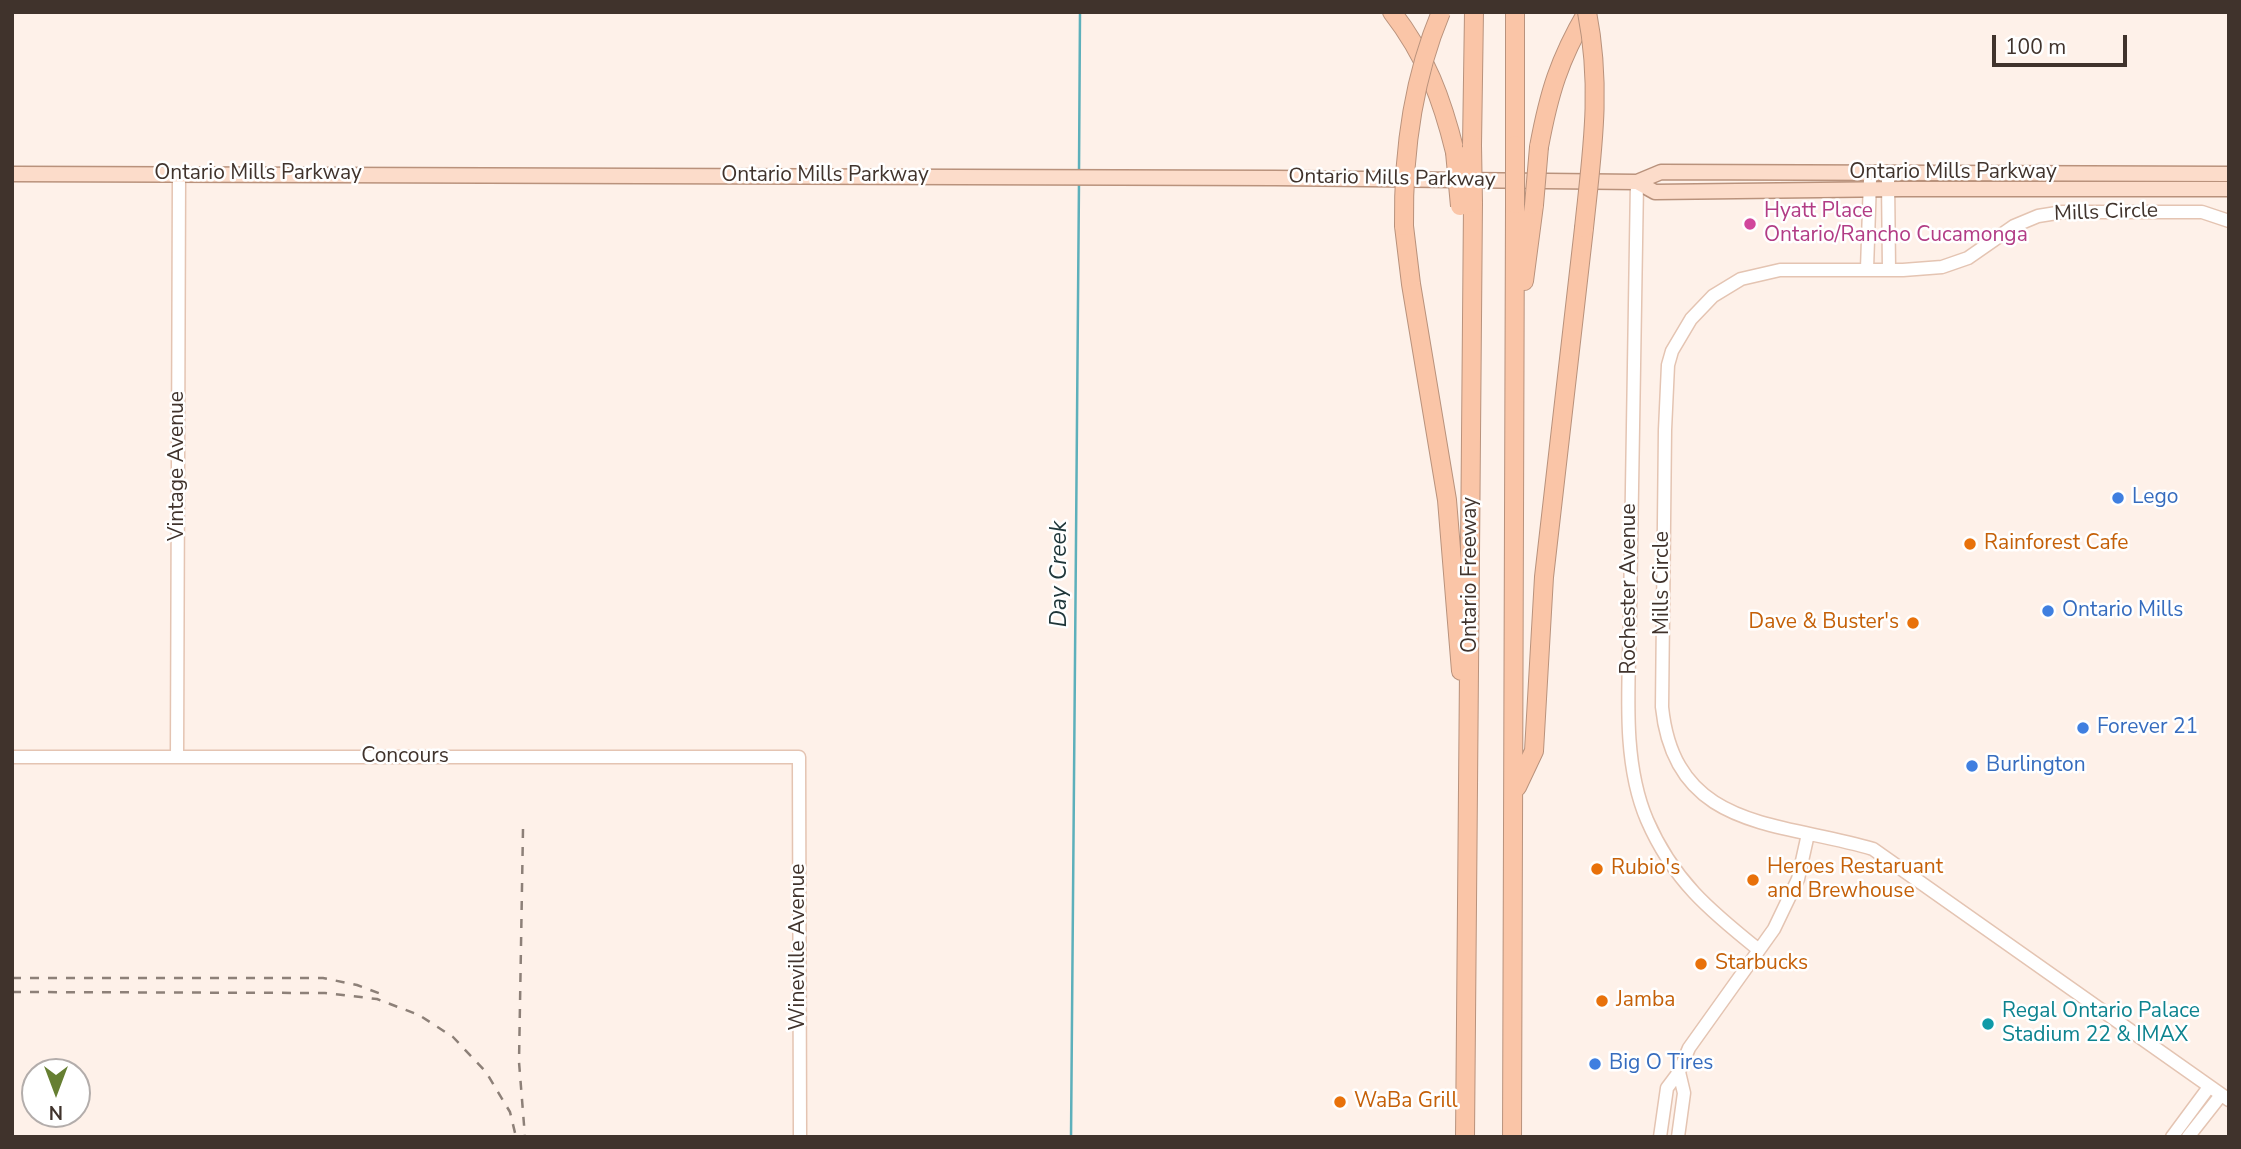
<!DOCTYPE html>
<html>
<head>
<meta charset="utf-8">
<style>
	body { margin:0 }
	#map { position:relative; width:2241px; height:1149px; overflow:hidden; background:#fef1e9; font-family:"Nunito Sans",sans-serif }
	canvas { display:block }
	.frame { position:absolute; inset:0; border:14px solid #40332c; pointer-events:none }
	.north { position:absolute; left:21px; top:1058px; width:70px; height:70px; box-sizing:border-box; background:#fff; border:2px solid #b3adab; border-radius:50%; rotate:180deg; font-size:19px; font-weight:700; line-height:28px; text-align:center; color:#40332c }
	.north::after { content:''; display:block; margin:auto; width:24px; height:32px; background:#667f32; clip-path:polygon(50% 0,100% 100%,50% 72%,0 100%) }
	.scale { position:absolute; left:1992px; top:35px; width:135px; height:32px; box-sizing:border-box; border:4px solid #40332c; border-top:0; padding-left:9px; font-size:21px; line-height:24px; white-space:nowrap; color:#40332c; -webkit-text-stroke:5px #fff; paint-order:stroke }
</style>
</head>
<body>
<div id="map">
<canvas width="2241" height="1149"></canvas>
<div class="frame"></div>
<div class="north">N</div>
<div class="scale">100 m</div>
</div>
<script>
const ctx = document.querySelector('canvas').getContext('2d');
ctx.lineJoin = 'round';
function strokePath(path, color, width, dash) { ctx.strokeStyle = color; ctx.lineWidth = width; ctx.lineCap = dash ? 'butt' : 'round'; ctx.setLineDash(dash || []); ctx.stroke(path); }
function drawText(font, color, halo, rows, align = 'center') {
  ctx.font = font + ' "Nunito Sans",sans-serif'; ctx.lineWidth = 5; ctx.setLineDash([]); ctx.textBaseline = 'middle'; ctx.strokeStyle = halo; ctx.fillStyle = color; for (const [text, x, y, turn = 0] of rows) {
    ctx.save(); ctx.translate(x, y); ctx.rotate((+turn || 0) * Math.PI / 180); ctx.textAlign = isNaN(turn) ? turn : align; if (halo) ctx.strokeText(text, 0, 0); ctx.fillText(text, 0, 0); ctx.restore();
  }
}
strokePath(new Path2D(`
	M 1079,171 L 1080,12
	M 1071,1137 L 1079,181`), '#5db0bb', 2.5);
const minor = new Path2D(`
	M 1888,180 L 1889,270
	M 1637,182 C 1636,325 1631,467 1630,610 C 1630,677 1620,757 1647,820 C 1673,880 1709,910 1759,950
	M 2229,221 L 2202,212 L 2063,212 L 2038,216 L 2014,226 L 1968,258 L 1942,267 L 1903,270 L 1780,270 L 1741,279 L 1713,296 L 1691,319 L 1672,351 L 1668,365 L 1665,430 L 1662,707 C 1675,832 1781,821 1873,849 L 2229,1100
	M 1867,269 L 1870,180
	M 12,757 L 799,757 L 800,1137
	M 177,757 L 179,174
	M 1660,1137 L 1667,1088 L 1679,1072 L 1689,1048 L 1774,929 L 1798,879 L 1808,834
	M 1678,1137 L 1684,1093 L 1679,1072
	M 2172,1137 L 2209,1087
	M 2188,1137 L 2221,1095`);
const major = new Path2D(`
	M 12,174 L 1276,178 L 1637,182 L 1661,172 L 2229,174
	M 1637,182 L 1655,192 L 1902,189 L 2229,189`);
const highway = new Path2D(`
	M 1392,12 C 1426,56 1442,99 1455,152
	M 1472,145 L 1474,12
	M 1515,145 L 1515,12
	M 1539,147 C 1549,93 1559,60 1587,12
	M 1404,226 L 1411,284 L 1447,500 L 1461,671
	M 1524,281 L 1534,205
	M 1517,787 L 1534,751 L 1544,577 L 1584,228
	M 1465,1137 L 1473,203
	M 1512,1137 L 1515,204`);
strokePath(minor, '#e4c4b2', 15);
strokePath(major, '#b9927c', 17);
strokePath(highway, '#b9927c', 20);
strokePath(minor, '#fff', 12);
strokePath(major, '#fcdcca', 14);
strokePath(highway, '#fac5a7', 18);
strokePath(new Path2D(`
	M 523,829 L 519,1062 L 525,1137
	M 12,978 L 323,978 L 357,985 L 381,994
	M 12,992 L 325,993 L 377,999 L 419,1015 L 453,1037 L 486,1072 L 510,1112 L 516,1137`), '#8d8078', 2.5, [9, 9]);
const highwayBridge = new Path2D(`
	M 1472,145 L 1473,203
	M 1515,145 L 1515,204
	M 1455,152 L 1460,206
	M 1534,205 L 1539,147
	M 1404,226 C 1403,152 1412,81 1441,12
	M 1584,228 C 1592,152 1602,89 1587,12`);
strokePath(highwayBridge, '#b9927c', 20, []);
strokePath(highwayBridge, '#fac5a7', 18);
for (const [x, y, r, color] of [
	[1750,224,7,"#d1479c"],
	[2118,498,7,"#3f7fe0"],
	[1970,544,7,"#e8710a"],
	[2048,611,7,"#3f7fe0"],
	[1913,623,7,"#e8710a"],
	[2083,728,7,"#3f7fe0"],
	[1972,766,7,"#3f7fe0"],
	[1597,869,7,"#e8710a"],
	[1753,880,7,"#e8710a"],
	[1701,964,7,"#e8710a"],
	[1602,1001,7,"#e8710a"],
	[1988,1024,7,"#0f9aa8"],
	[1595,1064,7,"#3f7fe0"],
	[1340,1102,7,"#e8710a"]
]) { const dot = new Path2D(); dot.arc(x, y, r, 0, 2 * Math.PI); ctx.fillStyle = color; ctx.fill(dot); strokePath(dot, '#fff', 2.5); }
drawText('21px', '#40332c', '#fff', [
	["Ontario Mills Parkway",1953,173],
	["Ontario Mills Parkway",258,174],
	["Ontario Mills Parkway",825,176],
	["Ontario Mills Parkway",1392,179,1],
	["Mills Circle",2106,213,-2],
	["Vintage Avenue",178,466,-90],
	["Ontario Freeway",1471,575,-90],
	["Mills Circle",1663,583,-90],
	["Rochester Avenue",1630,589,-90],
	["Concours",405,757],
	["Wineville Avenue",799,947,-90]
]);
drawText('21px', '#b23c85', '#fff', [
	["Hyatt Place",1764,212],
	["Ontario/Rancho Cucamonga",1764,236]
], 'left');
drawText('21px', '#366cbe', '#fff', [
	["Lego",2132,498],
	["Ontario Mills",2062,611],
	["Forever 21",2097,728],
	["Burlington",1986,766],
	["Big O Tires",1609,1064]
], 'left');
drawText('21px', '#c56008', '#fff', [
	["Rainforest Cafe",1984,544],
	["Dave & Buster's",1899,623,"right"],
	["Heroes Restaruant",1767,868],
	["and Brewhouse",1767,892],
	["Rubio's",1611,869],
	["Starbucks",1715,964],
	["Jamba",1616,1001],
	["WaBa Grill",1354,1102]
], 'left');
drawText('21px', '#0d838f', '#fff', [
	["Regal Ontario Palace",2002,1012],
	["Stadium 22 & IMAX",2002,1036]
], 'left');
drawText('italic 23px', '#1f3639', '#fff', [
	["Day Creek",1060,574,-90]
]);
</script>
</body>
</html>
